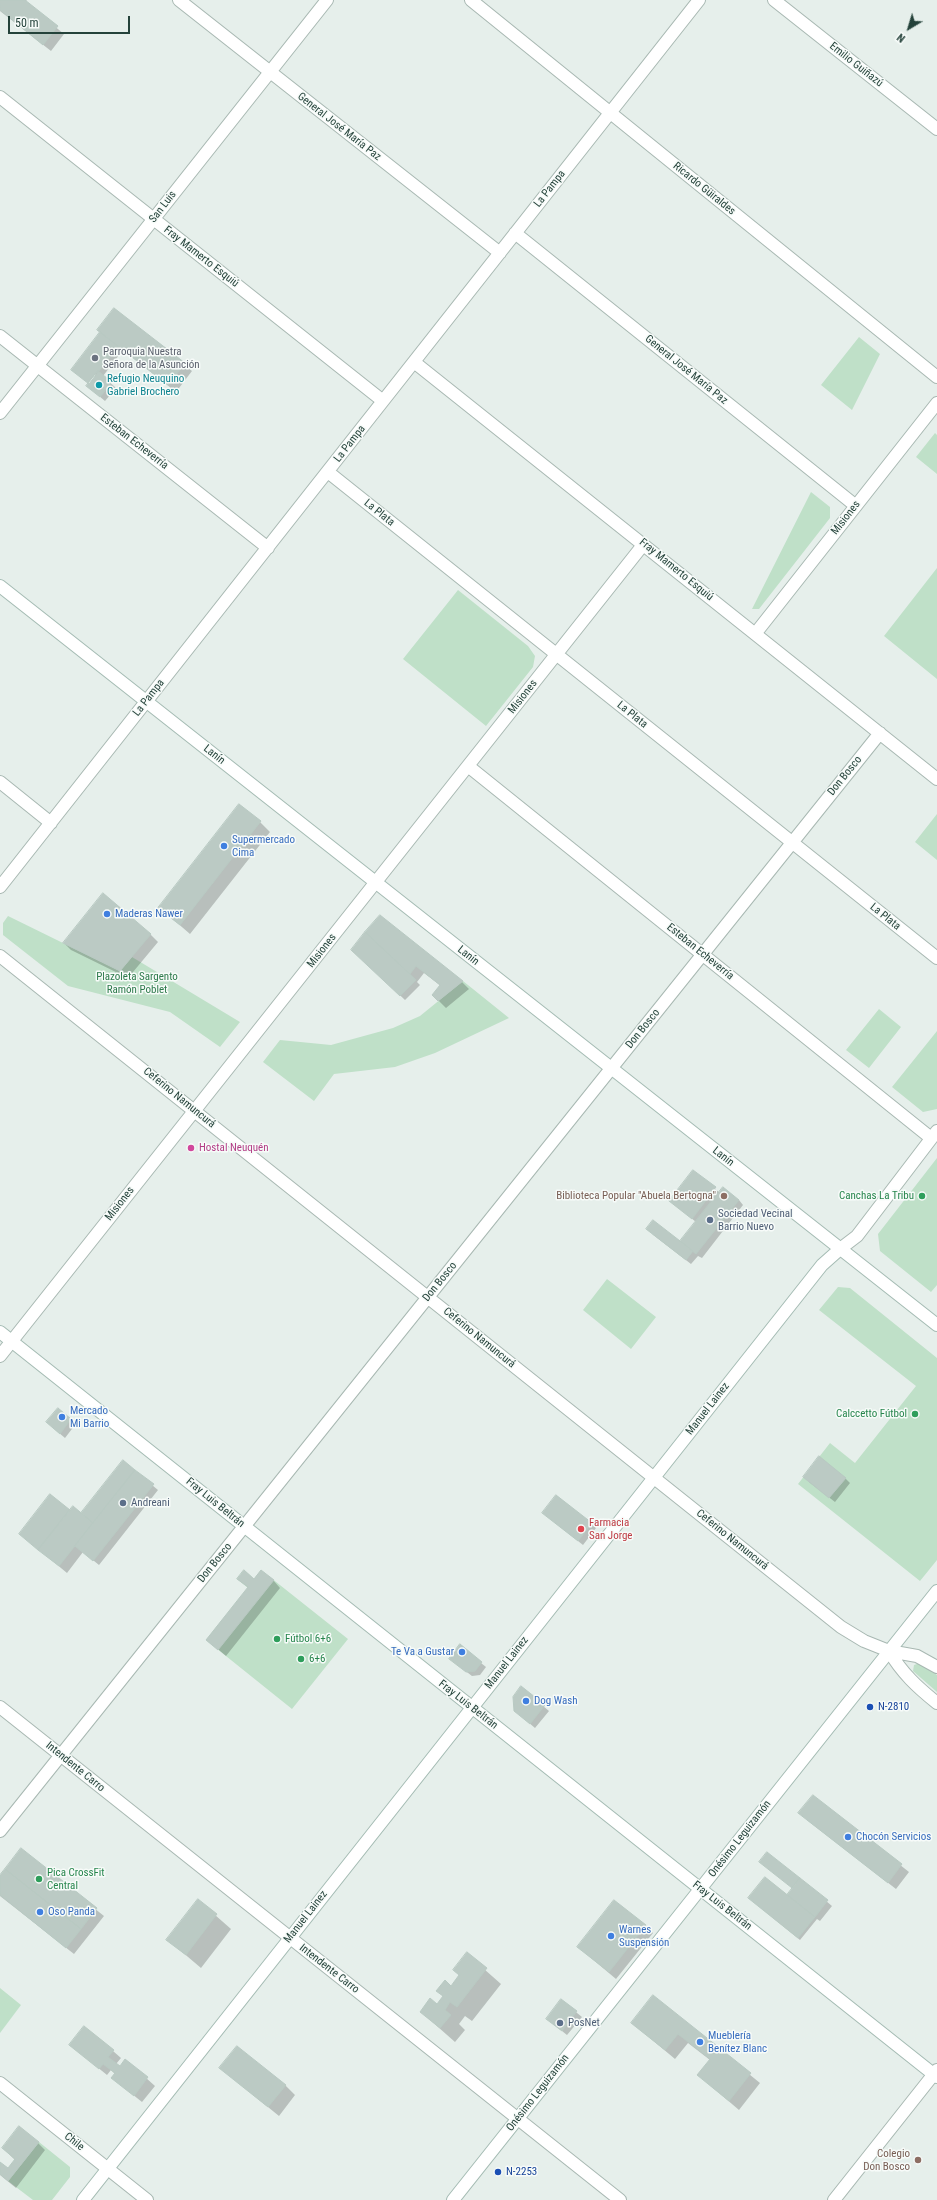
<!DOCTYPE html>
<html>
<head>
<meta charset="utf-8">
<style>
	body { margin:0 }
	#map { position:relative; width:937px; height:2200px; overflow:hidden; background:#e6efeb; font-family:"Roboto Condensed",sans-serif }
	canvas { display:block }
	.north { position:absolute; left:889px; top:8px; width:40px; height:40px; -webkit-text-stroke:3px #f7fbf9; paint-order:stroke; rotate:218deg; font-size:11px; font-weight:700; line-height:16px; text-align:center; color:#24423a }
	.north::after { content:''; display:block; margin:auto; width:14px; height:18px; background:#24423a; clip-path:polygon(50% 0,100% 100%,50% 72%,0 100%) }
	.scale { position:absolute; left:8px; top:16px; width:122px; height:18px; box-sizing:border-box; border:2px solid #24423a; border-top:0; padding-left:5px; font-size:12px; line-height:14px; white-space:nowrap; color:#24423a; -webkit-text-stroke:3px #f7fbf9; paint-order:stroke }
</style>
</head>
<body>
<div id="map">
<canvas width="937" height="2200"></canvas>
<div class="north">N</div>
<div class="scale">50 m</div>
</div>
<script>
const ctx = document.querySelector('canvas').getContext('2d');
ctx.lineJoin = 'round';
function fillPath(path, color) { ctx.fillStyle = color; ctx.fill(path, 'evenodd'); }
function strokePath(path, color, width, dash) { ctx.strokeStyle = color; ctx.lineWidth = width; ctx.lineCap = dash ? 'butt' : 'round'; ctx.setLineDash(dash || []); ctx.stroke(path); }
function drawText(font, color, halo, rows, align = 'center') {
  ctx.font = font + ' "Roboto Condensed",sans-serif'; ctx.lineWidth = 3; ctx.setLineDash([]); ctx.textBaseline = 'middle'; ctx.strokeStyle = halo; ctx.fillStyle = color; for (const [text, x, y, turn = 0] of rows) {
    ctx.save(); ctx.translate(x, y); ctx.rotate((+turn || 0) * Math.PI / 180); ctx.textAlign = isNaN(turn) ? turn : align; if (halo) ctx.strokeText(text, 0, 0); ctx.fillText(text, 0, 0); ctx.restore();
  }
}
fillPath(new Path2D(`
	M 859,337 L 880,354 L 852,410 L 821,385 Z
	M 935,433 L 937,435 L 937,474 L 916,457 Z
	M 811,492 L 830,507 L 830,518 L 759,609 L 752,609 Z
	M 937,568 L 937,679 L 884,636 Z
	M 458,590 L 528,646 L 535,656 L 533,667 L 486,726 L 403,659 Z
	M 937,814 L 937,860 L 915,842 Z
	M 8,916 L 120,971 L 132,957 L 240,1022 L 220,1047 L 170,1012 L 68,986 L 3,935 L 3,923 Z
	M 463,981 L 509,1018 L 435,1053 L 395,1067 L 334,1074 L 314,1101 L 263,1062 L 280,1040 L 331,1045 L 393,1028 L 420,1016 Z
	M 879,1009 L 901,1027 L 869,1068 L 846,1050 Z
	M 937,1031 L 937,1109 L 923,1112 L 892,1087 Z
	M 937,1158 L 937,1285 L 931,1292 L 880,1251 L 878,1234 Z
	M 607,1279 L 656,1317 L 631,1349 L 583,1310 Z
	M 838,1287 L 850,1288 L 937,1358 L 937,1560 L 920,1581 L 798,1484 L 830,1443 L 855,1463 L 916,1386 L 819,1310 Z
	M 244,1570 L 254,1579 L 261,1570 L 348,1639 L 292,1709 L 206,1640 L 248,1588 L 237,1579 Z
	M 920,1663 L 937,1675 L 937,1692 L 913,1671 L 914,1665 Z
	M 0,1988 L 21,2005 L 0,2033 Z
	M 39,2142 L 70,2167 L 70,2177 L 52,2200 L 33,2200 L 8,2181 Z`), '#bfe0c8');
fillPath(new Path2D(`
	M 0,0 L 27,0 L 25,2 L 64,34 L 51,51 L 0,11 Z
	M 114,310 L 192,371 L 176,392 L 123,350 L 103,376 L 116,388 L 105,401 L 93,391 L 101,333 Z
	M 260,822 L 270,832 L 190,934 L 160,908 Z
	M 380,917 L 462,982 L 469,989 L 446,1008 L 433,995 L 441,986 L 424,973 L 417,982 L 420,985 L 405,1000 L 352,950 Z
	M 150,934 L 158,942 L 128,978 L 71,950 L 64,943 Z
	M 693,1171 L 720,1193 L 739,1200 L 743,1205 L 702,1258 L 698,1256 L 691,1264 L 652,1234 L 680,1243 L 696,1222 L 675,1205 Z
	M 58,1410 L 75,1425 L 65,1438 L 52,1427 Z
	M 123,1461 L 158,1490 L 99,1565 L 83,1552 L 67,1573 L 20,1534 L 85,1517 Z
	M 845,1478 L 850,1483 L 835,1502 L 809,1482 Z
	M 557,1496 L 596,1528 L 583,1545 L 548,1517 Z
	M 238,1579 L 273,1580 L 280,1588 L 226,1656 L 207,1640 L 249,1588 Z
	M 455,1663 L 481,1663 L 486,1667 L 480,1675 L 472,1676 Z
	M 521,1688 L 549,1711 L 535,1728 L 515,1711 Z
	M 813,1796 L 909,1872 L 896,1889 L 807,1820 Z
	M 21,1850 L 104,1916 L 74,1954 L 0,1896 L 0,1877 Z
	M 801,1880 L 832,1906 L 820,1921 L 817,1919 L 800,1940 L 751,1900 L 787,1896 Z
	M 198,1900 L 231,1929 L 201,1968 L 168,1940 Z
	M 645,1926 L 653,1933 L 616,1979 L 578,1947 Z
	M 467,1954 L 501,1984 L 472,2021 L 465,2016 L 459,2024 L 465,2030 L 455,2042 L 421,2012 L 437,2005 L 444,1997 L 437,1991 L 451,1987 L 460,1976 Z
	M 653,1996 L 760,2083 L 739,2110 L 698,2075 L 710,2060 L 688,2043 L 675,2059 L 632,2023 Z
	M 561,2000 L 582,2017 L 567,2035 L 552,2023 Z
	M 70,2045 L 113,2051 L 121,2058 L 116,2064 L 120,2067 L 126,2060 L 155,2086 L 142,2102 L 112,2078 L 115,2074 L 111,2070 L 107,2075 Z
	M 220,2068 L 285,2085 L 295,2095 L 279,2116 Z
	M 38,2143 L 45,2150 L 16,2188 L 0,2175 L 0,2164 L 8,2170 L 15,2160 L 3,2148 Z`), '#0003');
const building = new Path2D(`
	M 0,0 L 25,0 L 58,26 L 43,45 L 0,10 Z
	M 114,308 L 185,363 L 168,385 L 97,330 Z
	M 100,332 L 118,346 L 89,384 L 71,370 Z
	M 98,371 L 112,382 L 100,397 L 86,386 Z
	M 239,804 L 261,821 L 180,925 L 158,908 Z
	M 103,893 L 151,934 L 120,971 L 63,943 Z
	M 380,915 L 463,981 L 438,1001 L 432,995 L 440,985 L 416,966 L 410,974 L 365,932 Z
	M 365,932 L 416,980 L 400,996 L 351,950 Z
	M 693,1170 L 716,1187 L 692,1219 L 669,1201 Z
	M 723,1187 L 739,1200 L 696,1254 L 680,1241 Z
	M 653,1220 L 693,1251 L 686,1260 L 646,1229 Z
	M 58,1408 L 71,1419 L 60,1434 L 46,1422 Z
	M 819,1456 L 846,1478 L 829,1498 L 803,1477 Z
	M 123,1460 L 135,1470 L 93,1523 L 81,1513 Z
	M 135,1470 L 154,1484 L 93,1561 L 75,1546 Z
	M 50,1494 L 70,1510 L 38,1550 L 19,1534 Z
	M 556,1495 L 592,1523 L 578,1541 L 542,1513 Z
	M 73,1506 L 93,1523 L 59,1566 L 38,1550 Z
	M 244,1570 L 254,1579 L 261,1570 L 274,1580 L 218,1650 L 206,1640 L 248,1587 L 237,1579 Z
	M 460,1644 L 482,1662 L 475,1671 L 466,1672 L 449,1659 Z
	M 521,1686 L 545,1705 L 530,1724 L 514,1711 L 513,1697 Z
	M 813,1795 L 902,1864 L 888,1883 L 798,1813 Z
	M 21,1848 L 97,1908 L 81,1929 L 5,1869 Z
	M 767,1852 L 800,1878 L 792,1888 L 759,1862 Z
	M 5,1869 L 81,1929 L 66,1948 L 0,1895 L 0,1875 Z
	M 765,1877 L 815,1917 L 798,1938 L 748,1898 Z
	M 800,1878 L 828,1900 L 815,1917 L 787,1895 Z
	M 198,1899 L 217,1914 L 186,1955 L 166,1940 Z
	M 614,1900 L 646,1925 L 609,1972 L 577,1947 Z
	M 467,1952 L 487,1968 L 457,2007 L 450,2002 L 445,2010 L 451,2015 L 440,2028 L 420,2012 L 430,1998 L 437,2004 L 443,1996 L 436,1991 L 445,1980 L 451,1986 L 459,1975 L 453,1970 Z
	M 653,1995 L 751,2073 L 729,2101 L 697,2075 L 710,2059 L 678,2034 L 665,2050 L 631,2023 Z
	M 561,1999 L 577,2011 L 562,2031 L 546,2019 Z
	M 84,2026 L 114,2050 L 108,2057 L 120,2066 L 125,2059 L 148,2077 L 134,2096 L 111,2078 L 115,2073 L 103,2064 L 99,2069 L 69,2045 Z
	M 237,2046 L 286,2085 L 268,2107 L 219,2068 Z
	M 19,2126 L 39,2142 L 8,2181 L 0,2174 L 0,2162 L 8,2168 L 15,2159 L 2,2148 Z`);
fillPath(building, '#bbcac4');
strokePath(building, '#b8c9c2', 1);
const street = new Path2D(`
	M 179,0 L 500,253
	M 471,0 L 937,377
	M 774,0 L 937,129
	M 0,97 L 383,401
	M 515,233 L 856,506
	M 0,336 L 268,548
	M 414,362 L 937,779
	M 0,413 L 327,0
	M 328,472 L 937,958
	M 755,634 L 937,403
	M 468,766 L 931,1138
	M 0,782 L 51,823
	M 0,887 L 699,0
	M 0,956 L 841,1627 L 864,1641 L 889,1651 L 917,1656 L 937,1667
	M 840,1249 L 857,1236 L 937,1131
	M 0,1356 L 643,545
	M 889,1651 C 902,1673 917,1687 937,1703
	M 0,1707 L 620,2200
	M 0,1831 L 880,733
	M 0,2083 L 147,2200
	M 834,2200 L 937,2070`);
const secondary = new Path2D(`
	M 0,586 L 937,1325
	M 0,1332 L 937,2077
	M 83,2200 L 822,1265 L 840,1249
	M 453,2200 L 937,1591`);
strokePath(street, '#a8b8b2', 14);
strokePath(secondary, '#a4bbb3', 14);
strokePath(street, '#fff', 12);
strokePath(secondary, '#fff', 12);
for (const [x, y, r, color] of [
	[95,358,4,"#6b7280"],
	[99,385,4,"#0f9aa8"],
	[224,846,4,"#3f7fe0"],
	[107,914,4,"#3f7fe0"],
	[191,1148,4,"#d1479c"],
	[724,1196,4,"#8d6e63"],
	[922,1196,4,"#2e9e5b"],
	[710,1220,4,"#5c6f8a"],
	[915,1414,4,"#2e9e5b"],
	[62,1417,4,"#3f7fe0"],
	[123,1503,4,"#5c6f8a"],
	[581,1529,4,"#e0444e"],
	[277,1639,4,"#2e9e5b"],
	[462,1652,4,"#3f7fe0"],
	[301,1659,4,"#2e9e5b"],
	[526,1701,4,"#3f7fe0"],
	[870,1707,4,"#1a4fb4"],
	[848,1837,4,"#3f7fe0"],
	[39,1879,4,"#2e9e5b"],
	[40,1912,4,"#3f7fe0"],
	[611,1936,4,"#3f7fe0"],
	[560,2023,4,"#5c6f8a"],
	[700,2042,4,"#3f7fe0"],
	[918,2160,4,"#8d6e63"],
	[498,2172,4,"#1a4fb4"]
]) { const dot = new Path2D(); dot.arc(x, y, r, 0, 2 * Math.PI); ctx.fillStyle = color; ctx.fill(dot); strokePath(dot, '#f7fbf9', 1.5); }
drawText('11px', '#24423a', '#f7fbf9', [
	["Emilio Guiñazú",856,65,38],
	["General José María Paz",339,127,38],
	["La Pampa",550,189,-52],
	["Ricardo Güiraldes",704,189,39],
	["San Luis",163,207,-52],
	["Fray Mamerto Esquiú",201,257,38],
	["General José María Paz",686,370,39],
	["Esteban Echeverría",134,442,38],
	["La Pampa",350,444,-52],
	["La Plata",379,513,39],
	["Misiones",846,518,-52],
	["Fray Mamerto Esquiú",676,570,39],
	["Misiones",523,697,-52],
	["La Pampa",149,698,-52],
	["La Plata",632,715,39],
	["Lanín",214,755,38],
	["Don Bosco",845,776,-51],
	["La Plata",885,917,39],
	["Misiones",322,951,-52],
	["Esteban Echeverría",700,952,39],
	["Lanín",468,956,38],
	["Don Bosco",643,1029,-51],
	["Ceferino Namuncurá",179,1098,39],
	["Lanín",723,1157,38],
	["Misiones",120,1204,-52],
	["Don Bosco",440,1282,-51],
	["Ceferino Namuncurá",479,1338,39],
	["Manuel Lainez",708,1409,-52],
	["Fray Luis Beltrán",215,1503,39],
	["Ceferino Namuncurá",732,1540,39],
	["Don Bosco",215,1563,-51],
	["Manuel Lainez",507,1663,-52],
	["Fray Luis Beltrán",468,1705,38],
	["Intendente Carro",75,1767,39],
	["Onésimo Leguizamón",740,1839,-52],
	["Fray Luis Beltrán",722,1906,38],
	["Manuel Lainez",306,1917,-52],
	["Intendente Carro",329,1969,38],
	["Onésimo Leguizamón",538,2093,-52],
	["Chile",74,2142,38]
]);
drawText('11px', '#5b616d', '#f7fbf9', [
	["Parroquia Nuestra",103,352],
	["Señora de la Asunción",103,365]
], 'left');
drawText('11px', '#0d838f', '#f7fbf9', [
	["Refugio Neuquino",107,379],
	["Gabriel Brochero",107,392]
], 'left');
drawText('11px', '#366cbe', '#f7fbf9', [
	["Supermercado",232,840],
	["Cima",232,853],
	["Maderas Nawer",115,914],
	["Mercado",70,1411],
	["Mi Barrio",70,1424],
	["Te Va a Gustar",454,1652,"right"],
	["Dog Wash",534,1701],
	["Chocón Servicios",856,1837],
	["Oso Panda",48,1912],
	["Warnes",619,1930],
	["Suspensión",619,1943],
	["Mueblería",708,2036],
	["Benítez Blanc",708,2049]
], 'left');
drawText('11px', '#2d7a4b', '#f7fbf9', [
	["Plazoleta Sargento",137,977],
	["Ramón Poblet",137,990]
]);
drawText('11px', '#b23c85', '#f7fbf9', [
	["Hostal Neuquén",199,1148]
], 'left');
drawText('11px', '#785e54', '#f7fbf9', [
	["Biblioteca Popular \"Abuela Bertogna\"",716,1196],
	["Colegio",910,2154],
	["Don Bosco",910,2167]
], 'right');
drawText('11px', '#27864d', '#f7fbf9', [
	["Canchas La Tribu",914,1196,"right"],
	["Calccetto Fútbol",907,1414,"right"],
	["Fútbol 6+6",285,1639],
	["6+6",309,1659],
	["Pica CrossFit",47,1873],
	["Central",47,1886]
], 'left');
drawText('11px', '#4e5e75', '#f7fbf9', [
	["Sociedad Vecinal",718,1214],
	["Barrio Nuevo",718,1227],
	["Andreani",131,1503],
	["PosNet",568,2023]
], 'left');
drawText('11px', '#be3a42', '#f7fbf9', [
	["Farmacia",589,1523],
	["San Jorge",589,1536]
], 'left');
drawText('11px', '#164399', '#f7fbf9', [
	["N-2810",878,1707],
	["N-2253",506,2172]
], 'left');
</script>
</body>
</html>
